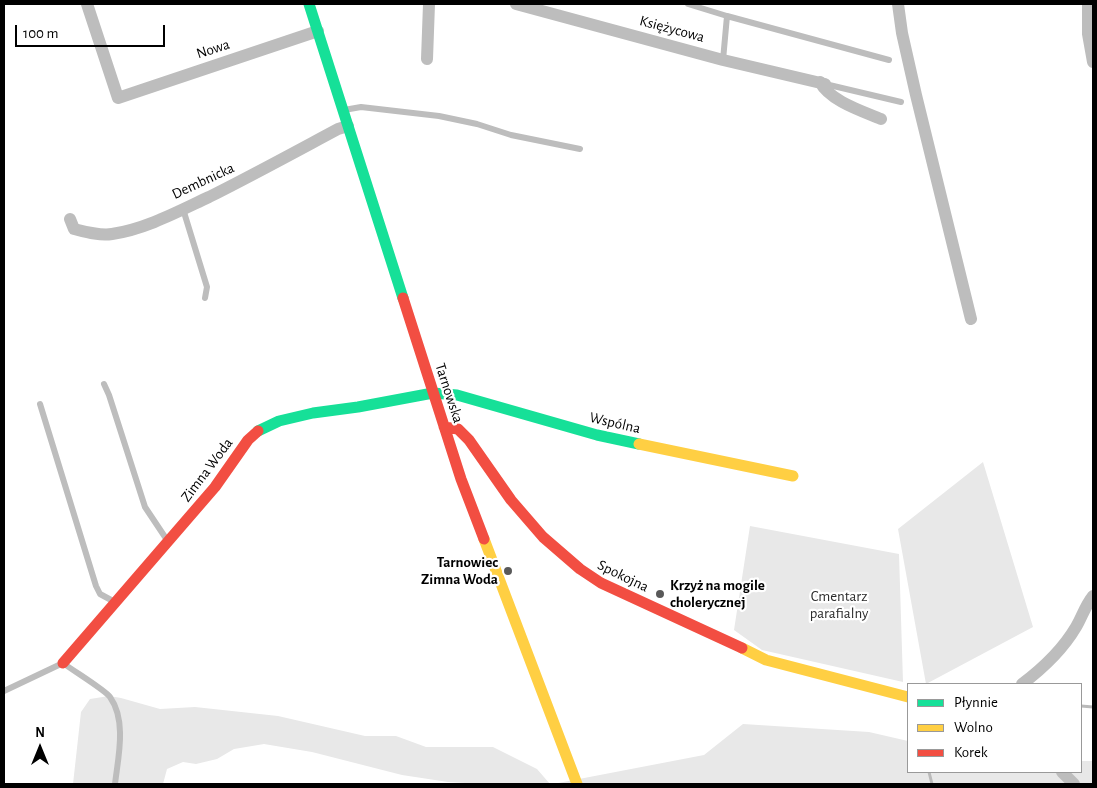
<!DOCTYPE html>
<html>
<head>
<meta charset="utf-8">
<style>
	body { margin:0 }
	#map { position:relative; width:1097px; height:788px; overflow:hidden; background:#fff; font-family:"Alegreya Sans",sans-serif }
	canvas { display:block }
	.frame { position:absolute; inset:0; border:5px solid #000; pointer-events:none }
	.legend { position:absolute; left:907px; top:683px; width:175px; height:90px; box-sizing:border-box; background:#fff; border:1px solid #999; margin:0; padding:6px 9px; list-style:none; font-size:15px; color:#000 }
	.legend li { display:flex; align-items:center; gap:10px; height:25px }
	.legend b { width:25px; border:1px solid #999 }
	.north { position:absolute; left:15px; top:723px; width:50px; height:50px; -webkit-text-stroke:4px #fff; paint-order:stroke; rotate:0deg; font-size:14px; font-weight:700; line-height:20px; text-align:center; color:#000 }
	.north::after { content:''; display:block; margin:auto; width:18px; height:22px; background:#000; clip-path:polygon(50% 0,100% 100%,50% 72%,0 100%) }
	.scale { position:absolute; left:15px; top:25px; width:150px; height:22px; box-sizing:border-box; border:2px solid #000; border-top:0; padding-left:6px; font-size:15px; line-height:18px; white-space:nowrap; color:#000; -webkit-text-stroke:4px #fff; paint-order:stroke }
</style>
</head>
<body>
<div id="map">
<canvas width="1097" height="788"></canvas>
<div class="frame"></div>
<ul class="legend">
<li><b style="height:6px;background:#16e098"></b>Płynnie</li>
<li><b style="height:6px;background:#ffcf43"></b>Wolno</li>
<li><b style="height:6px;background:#f24e42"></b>Korek</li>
</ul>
<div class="north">N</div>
<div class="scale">100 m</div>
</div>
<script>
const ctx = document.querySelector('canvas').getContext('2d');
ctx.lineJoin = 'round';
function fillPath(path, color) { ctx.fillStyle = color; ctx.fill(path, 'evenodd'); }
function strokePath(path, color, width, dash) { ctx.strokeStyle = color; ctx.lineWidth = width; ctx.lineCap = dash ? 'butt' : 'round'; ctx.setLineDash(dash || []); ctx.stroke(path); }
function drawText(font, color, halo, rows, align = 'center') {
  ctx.font = font + ' "Alegreya Sans",sans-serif'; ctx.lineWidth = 4.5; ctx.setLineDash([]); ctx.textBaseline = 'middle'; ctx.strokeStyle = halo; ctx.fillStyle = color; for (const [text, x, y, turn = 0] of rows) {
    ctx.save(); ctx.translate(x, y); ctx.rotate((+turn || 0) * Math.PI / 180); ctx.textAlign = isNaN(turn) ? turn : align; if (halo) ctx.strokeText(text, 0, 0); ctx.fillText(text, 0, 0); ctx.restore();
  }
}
fillPath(new Path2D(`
	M 983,462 L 1033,627 L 926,684 L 898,529 Z
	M 750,526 L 899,554 L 903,682 L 762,650 L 734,630 Z
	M 109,696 L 121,698 L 160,709 L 195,707 L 278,716 L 365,736 L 396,736 L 426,747 L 493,747 L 537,769 L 550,784 L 482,784 L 448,782 L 402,775 L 312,752 L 264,744 L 234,749 L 217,759 L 196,764 L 183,762 L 167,769 L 163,784 L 73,784 L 81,712 L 90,699 Z
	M 743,724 L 869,732 L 908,741 L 908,772 L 1081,772 L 1081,761 L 1093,761 L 1093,784 L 553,784 L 704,755 Z`), '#e8e8e8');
strokePath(new Path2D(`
	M 1081,706 L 1093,707
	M 929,772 L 932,784`), '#bababa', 3);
strokePath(new Path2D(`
	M 688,4 L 727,16 L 889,60
	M 723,60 L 727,16
	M 825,84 L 901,102
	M 344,110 L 361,107 L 439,116 L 477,124 L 511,135 L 580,149
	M 183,209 L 207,287 L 205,298
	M 104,384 L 109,395 L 145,507 L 167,540
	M 40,404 L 96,586 L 100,594 L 113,601
	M 4,691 L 63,663 C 72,670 105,690 110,697 C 127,721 118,758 115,784`), '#bdbdbd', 6);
strokePath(new Path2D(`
	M 87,4 L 118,98 L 318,31
	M 516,4 L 723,60 L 825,84
	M 898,4 L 902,33 L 916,95 L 971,319
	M 1088,4 L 1088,34 L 1093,62
	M 427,59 L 429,4
	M 820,82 C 830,101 862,111 881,119
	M 70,219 L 74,229 C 86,232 100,236 112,234 C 146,229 179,211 209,197 C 253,175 295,152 338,129 L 348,126
	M 1022,684 C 1042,669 1063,649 1076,627 C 1082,617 1085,606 1093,596
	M 1062,772 L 1074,784`), '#bdbdbd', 12);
strokePath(new Path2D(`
	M 309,4 L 403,298
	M 258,431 L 279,421 L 313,413 L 358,407 L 433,393 L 457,395 L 597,435 L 639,444`), '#16e098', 11);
strokePath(new Path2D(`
	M 639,444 L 793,476
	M 484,539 L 577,784
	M 742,648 L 766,660 L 908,697`), '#ffcf43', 11);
strokePath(new Path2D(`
	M 403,298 L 461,479 L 484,539
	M 444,427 L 458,429 L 469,440 L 511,500 L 543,537 L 580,569 L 601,583 L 742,648
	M 63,663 L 215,487 L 248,440 L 258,431`), '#f24e42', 11);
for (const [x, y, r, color] of [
	[508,571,5,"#595959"],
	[660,594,5,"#595959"]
]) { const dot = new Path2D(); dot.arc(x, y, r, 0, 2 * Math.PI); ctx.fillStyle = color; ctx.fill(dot); strokePath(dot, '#fff', 2); }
drawText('15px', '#000', '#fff', [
	["Księżycowa",672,29,15],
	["Nowa",213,49,-18],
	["Dembnicka",203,181,-25],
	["Tarnowska",449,393,72],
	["Wspólna",615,423,13],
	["Zimna Woda",207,470,-53],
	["Spokojna",623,576,26]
]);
drawText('bold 15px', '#000', '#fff', [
	["Tarnowiec",498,562],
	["Zimna Woda",498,579],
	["Krzyż na mogile",670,585,"left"],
	["cholerycznej",670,602,"left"]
], 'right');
drawText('15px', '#2c2c2c', '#fff', [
	["Cmentarz",839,596],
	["parafialny",839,613]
]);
</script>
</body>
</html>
